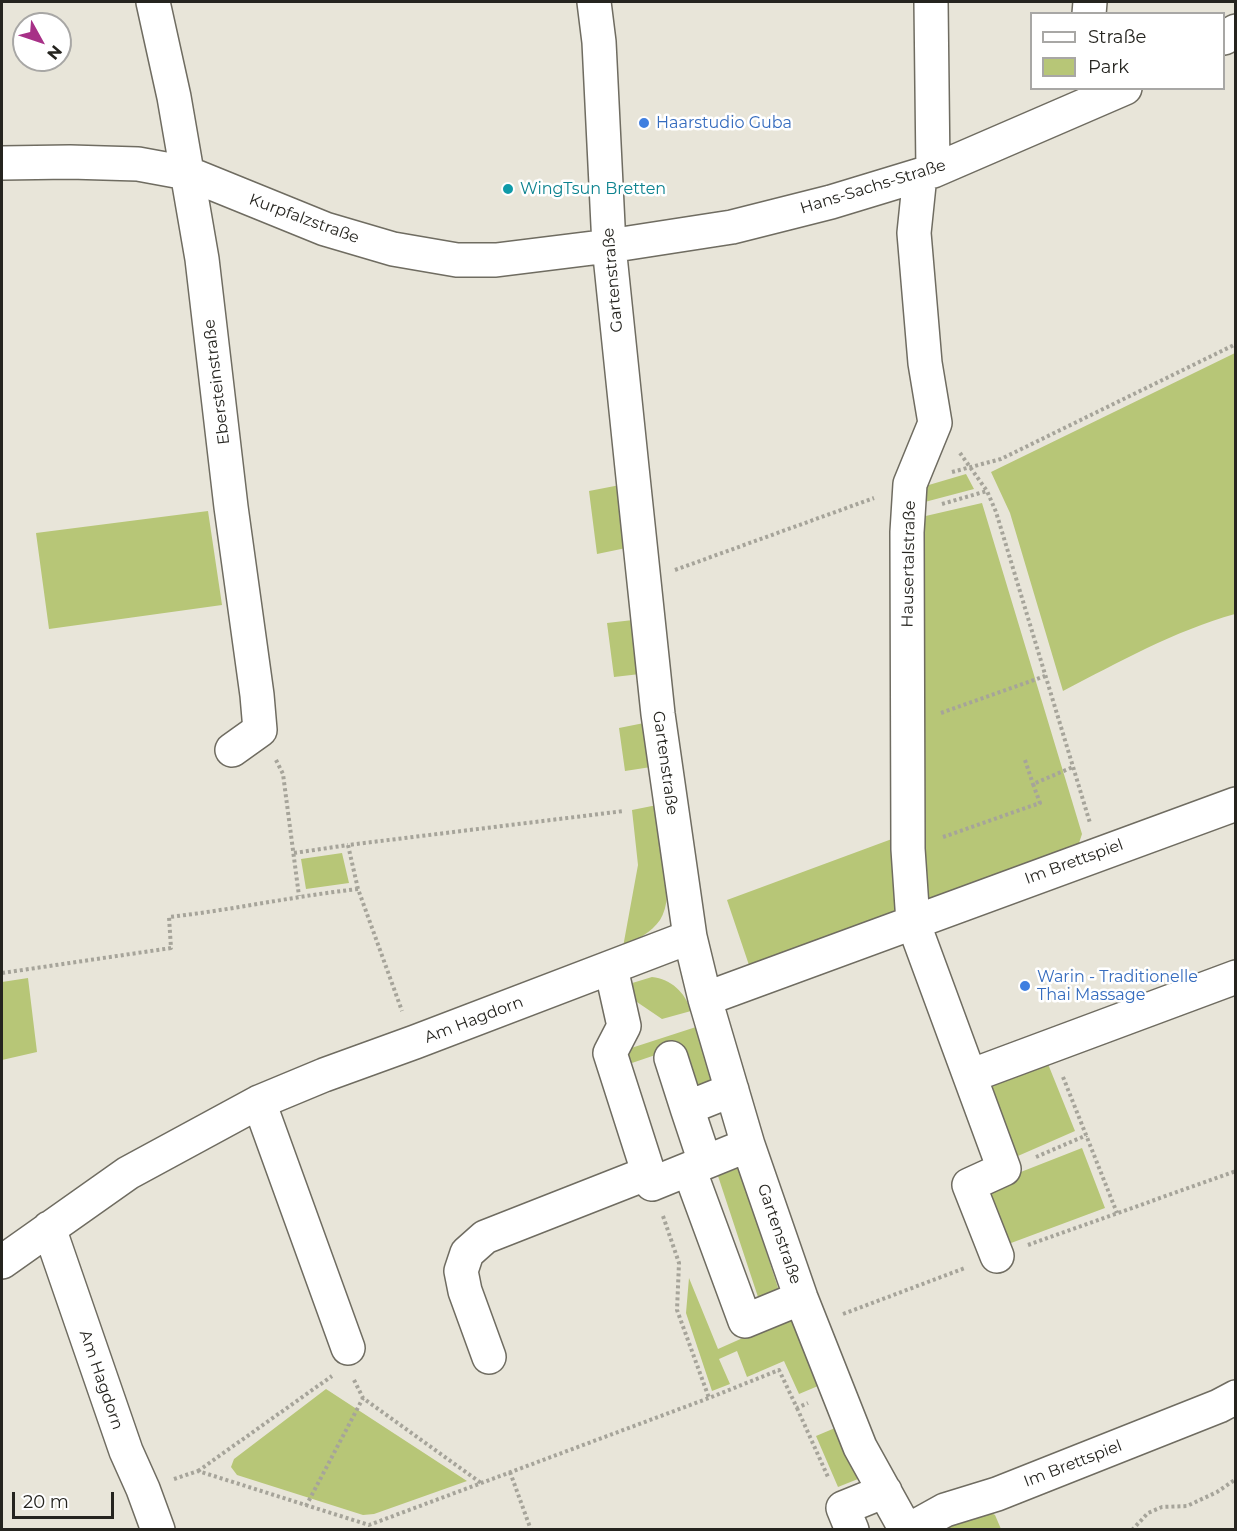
<!DOCTYPE html>
<html>
<head>
<meta charset="utf-8">
<style>
	body { margin:0 }
	#map { position:relative; width:1237px; height:1531px; overflow:hidden; background:#e8e5d9; font-family:Montserrat,sans-serif }
	canvas { display:block }
	.frame { position:absolute; inset:0; border:3px solid #25241f; pointer-events:none }
	.legend { position:absolute; left:1030px; top:12px; width:195px; height:78px; box-sizing:border-box; background:#fff; border:2px solid #a8a7a5; margin:0; padding:8px 10px; list-style:none; font-size:18px; color:#25241f }
	.legend li { display:flex; align-items:center; gap:12px; height:30px }
	.legend b { width:30px; border:2px solid #a8a7a5 }
	.north { position:absolute; left:12px; top:12px; width:60px; height:60px; box-sizing:border-box; background:#fff; border:2px solid #a8a7a5; border-radius:50%; rotate:130deg; font-size:16px; font-weight:700; line-height:24px; text-align:center; color:#25241f }
	.north::after { content:''; display:block; margin:auto; width:21px; height:27px; background:#a73087; clip-path:polygon(50% 0,100% 100%,50% 72%,0 100%) }
	.scale { position:absolute; left:12px; top:1492px; width:102px; height:27px; box-sizing:border-box; border:3px solid #25241f; border-top:0; padding-left:8px; font-size:18px; line-height:21px; white-space:nowrap; color:#25241f; -webkit-text-stroke:4px #fff; paint-order:stroke }
</style>
</head>
<body>
<div id="map">
<canvas width="1237" height="1531"></canvas>
<div class="frame"></div>
<ul class="legend">
<li><b style="height:8px;background:#fff"></b>Straße</li>
<li><b style="height:16px;background:#b7c677"></b>Park</li>
</ul>
<div class="north">N</div>
<div class="scale">20 m</div>
</div>
<script>
const ctx = document.querySelector('canvas').getContext('2d');
ctx.lineJoin = 'round';
function fillPath(path, color) { ctx.fillStyle = color; ctx.fill(path, 'evenodd'); }
function strokePath(path, color, width, dash) { ctx.strokeStyle = color; ctx.lineWidth = width; ctx.lineCap = dash ? 'butt' : 'round'; ctx.setLineDash(dash || []); ctx.stroke(path); }
function drawText(font, color, halo, rows, align = 'center') {
  ctx.font = font + ' Montserrat,sans-serif'; ctx.lineWidth = 5; ctx.setLineDash([]); ctx.textBaseline = 'middle'; ctx.strokeStyle = halo; ctx.fillStyle = color; for (const [text, x, y, turn = 0] of rows) {
    ctx.save(); ctx.translate(x, y); ctx.rotate((+turn || 0) * Math.PI / 180); ctx.textAlign = isNaN(turn) ? turn : align; if (halo) ctx.strokeText(text, 0, 0); ctx.fillText(text, 0, 0); ctx.restore();
  }
}
fillPath(new Path2D(`
	M 1235,353 L 1235,614 C 1174,631 1119,662 1063,691 L 1010,513 L 991,472 Z
	M 966,474 L 974,489 L 921,503 L 922,487 Z
	M 620,485 L 626,548 L 597,554 L 589,491 Z
	M 982,503 L 1082,834 L 1077,849 L 931,901 L 922,883 L 917,518 Z
	M 208,511 L 222,605 L 49,629 L 36,533 Z
	M 633,620 L 640,674 L 614,677 L 607,623 Z
	M 644,723 L 651,767 L 625,771 L 619,728 Z
	M 657,805 C 661,835 677,894 660,920 C 652,932 635,941 623,947 L 638,865 L 632,810 Z
	M 900,836 L 904,913 L 752,974 L 727,900 Z
	M 342,853 L 349,883 L 306,889 L 301,859 Z
	M 652,977 C 671,979 685,992 691,1011 L 662,1019 L 634,1000 L 629,984 Z
	M 28,978 L 37,1052 L 2,1060 L 2,982 Z
	M 696,1027 L 715,1091 L 696,1098 L 679,1047 L 626,1065 L 622,1051 Z
	M 1048,1064 L 1075,1131 L 1011,1159 L 986,1089 Z
	M 1082,1148 L 1105,1208 L 1003,1246 L 980,1188 Z
	M 739,1168 L 779,1291 L 759,1300 L 718,1176 Z
	M 689,1278 L 718,1349 L 790,1317 L 818,1386 L 799,1394 L 784,1361 L 747,1377 L 737,1351 L 719,1359 L 730,1384 L 712,1391 L 686,1313 Z
	M 326,1389 L 467,1481 L 374,1514 L 363,1515 L 237,1475 L 231,1467 L 234,1459 Z
	M 835,1428 L 858,1479 L 838,1487 L 816,1436 Z
	M 984,1508 L 995,1515 L 1001,1529 L 947,1530 L 950,1525 Z`), '#b7c677');
const minor = new Path2D(`
	M 153,2 L 174,97 L 202,259 L 231,507 L 257,695 L 260,730 L 232,750
	M 594,2 L 599,42 L 609,246 L 632,468 L 658,714 L 690,937 L 705,999 L 748,1145 L 801,1298 L 860,1447 L 906,1530
	M 931,2 L 933,171
	M 1089,14 L 1090,2
	M 1224,38 L 1236,31
	M 2,163 L 70,162 L 138,164 L 187,173 L 325,229 L 393,249 L 457,260 L 496,260 L 609,246 L 732,227 L 831,202 L 933,171 L 1125,88
	M 920,175 L 914,233 L 925,363 L 935,423 L 910,484 L 907,532 L 908,849 L 913,922 L 1004,1169 L 969,1185 L 997,1256
	M 611,968 L 624,1026 L 610,1053 L 652,1184 L 748,1145
	M 705,999 L 1236,804
	M 671,1058 L 687,1108
	M 970,1076 L 1236,977
	M 259,1102 L 348,1348
	M 705,1162 L 687,1108 L 732,1090
	M 689,1169 L 745,1321 L 801,1298
	M 49,1228 L 126,1451 L 143,1489 L 158,1530
	M 2,1262 L 128,1173 L 259,1102 L 324,1075 L 415,1042 L 690,937
	M 489,1357 L 465,1291 L 461,1271 L 467,1253 L 485,1237 L 648,1173
	M 852,1530 L 843,1508 L 885,1491
	M 909,1530 L 945,1510 L 997,1494 L 1219,1406 L 1236,1397`);
strokePath(minor, '#6f6c61', 36);
strokePath(new Path2D(`
	M 960,453 L 987,491 L 996,512 L 1090,823
	M 952,472 L 1001,459 L 1236,344
	M 942,504 L 987,491
	M 675,570 L 874,498
	M 941,713 L 1045,676
	M 276,760 L 283,774 L 299,896
	M 1025,760 L 1033,784
	M 943,837 L 1040,803 L 1033,784 L 1073,767
	M 294,853 L 348,845
	M 358,889 L 348,845 L 624,811
	M 2,973 L 171,948 L 169,917 C 232,910 295,896 358,889 L 402,1011
	M 1063,1077 L 1117,1213
	M 1036,1157 L 1087,1135
	M 663,1216 L 679,1263 L 677,1310 L 709,1398
	M 1028,1245 L 1236,1171
	M 843,1314 L 965,1268
	M 354,1380 L 363,1398 L 481,1483
	M 797,1408 L 828,1477
	M 198,1471 L 332,1376
	M 510,1472 L 531,1530
	M 174,1479 L 198,1471 L 369,1525 L 709,1398 L 779,1370 L 797,1408 L 808,1403
	M 306,1506 L 363,1398
	M 1132,1530 L 1148,1513 L 1162,1507 L 1187,1506 L 1217,1492 L 1236,1479`), '#a6a49a', 4, [3, 3]);
strokePath(minor, '#fff', 33);
for (const [x, y, r, color] of [
	[644,123,6,"#3f7fe0"],
	[508,189,6,"#0f9aa8"],
	[1025,986,6,"#3f7fe0"]
]) { const dot = new Path2D(); dot.arc(x, y, r, 0, 2 * Math.PI); ctx.fillStyle = color; ctx.fill(dot); strokePath(dot, '#fff', 2); }
drawText('16px', '#366cbe', '#fff', [
	["Haarstudio Guba",656,123],
	["Warin - Traditionelle",1037,977],
	["Thai Massage",1037,995]
], 'left');
drawText('16px', '#25241f', '#fff', [
	["Hans-Sachs-Straße",873,187,-17],
	["Kurpfalzstraße",304,219,20],
	["Gartenstraße",613,280,-95],
	["Ebersteinstraße",217,382,-97],
	["Hausertalstraße",909,564,-89],
	["Gartenstraße",665,763,82],
	["Im Brettspiel",1074,862,-20],
	["Am Hagdorn",474,1020,-21],
	["Gartenstraße",779,1234,71],
	["Am Hagdorn",101,1380,71],
	["Im Brettspiel",1073,1464,-21]
]);
drawText('16px', '#0d838f', '#fff', [
	["WingTsun Bretten",520,189]
], 'left');
</script>
</body>
</html>
